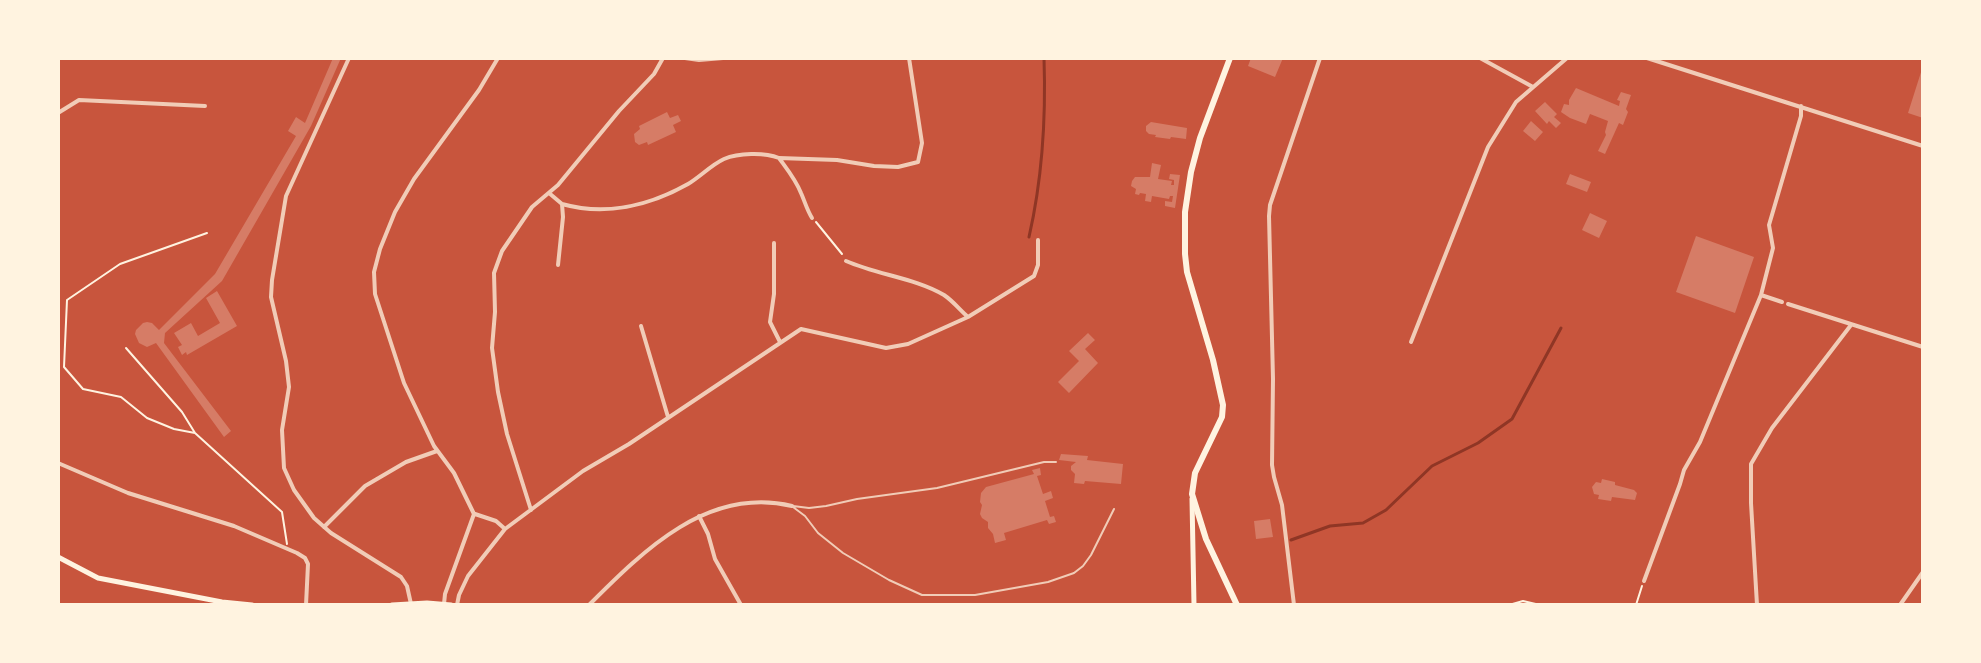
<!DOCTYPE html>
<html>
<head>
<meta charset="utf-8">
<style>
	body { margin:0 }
	#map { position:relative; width:1981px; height:663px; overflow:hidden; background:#c8553d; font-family:"DM Sans",sans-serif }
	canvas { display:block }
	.frame { position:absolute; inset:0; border:60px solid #fff3e0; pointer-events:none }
</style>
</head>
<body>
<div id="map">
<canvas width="1981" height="663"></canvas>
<div class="frame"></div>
</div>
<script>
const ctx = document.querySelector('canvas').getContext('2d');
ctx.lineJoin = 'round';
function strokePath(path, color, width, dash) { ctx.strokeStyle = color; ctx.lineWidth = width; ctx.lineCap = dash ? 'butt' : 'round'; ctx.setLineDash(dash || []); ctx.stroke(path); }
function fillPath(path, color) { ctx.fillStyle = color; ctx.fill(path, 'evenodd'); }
strokePath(new Path2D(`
	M 1029,237 C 1042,180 1046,116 1044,58
	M 1291,540 L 1330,526 L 1363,523 L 1386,510 L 1432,466 L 1478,443 L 1512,419 L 1561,328`), '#8f3625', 3);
fillPath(new Path2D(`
	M 333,58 L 341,58 L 311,126 L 222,281 L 165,333 L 164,343 L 231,431 L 224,437 L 156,343 L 147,347 L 139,343 L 135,334 L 136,330 L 143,323 L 147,322 L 152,323 L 159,330 L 215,274 L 296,136 L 288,131 L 296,117 L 305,123 Z
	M 1251,58 L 1283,58 L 1275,77 L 1248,66 Z
	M 1922,69 L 1923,69 L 1923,118 L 1908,113 Z
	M 1576,88 L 1619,106 L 1620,101 L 1617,100 L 1621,92 L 1631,95 L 1626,109 L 1628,112 L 1623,125 L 1619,123 L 1605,154 L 1598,151 L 1606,135 L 1605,132 L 1608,121 L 1590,114 L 1586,124 L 1570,118 L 1561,112 L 1564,104 L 1569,105 L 1569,100 Z
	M 1545,102 L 1557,114 L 1554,117 L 1561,123 L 1556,128 L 1549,121 L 1547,124 L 1535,111 Z
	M 667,112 L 670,118 L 678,115 L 681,121 L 673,125 L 676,132 L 648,145 L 647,142 L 639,145 L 635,142 L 634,134 L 640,129 L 639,126 Z
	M 1531,121 L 1543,132 L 1535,141 L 1523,131 Z
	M 1151,122 L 1187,128 L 1186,139 L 1171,137 L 1170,139 L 1155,137 L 1156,135 L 1149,134 L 1146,131 L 1146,126 Z
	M 1152,163 L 1161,165 L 1158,179 L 1172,181 L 1171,185 L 1174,185 L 1174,180 L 1169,179 L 1170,174 L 1180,175 L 1175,208 L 1165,206 L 1165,201 L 1172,202 L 1173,196 L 1170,196 L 1169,199 L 1152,196 L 1151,202 L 1145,201 L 1146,194 L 1140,193 L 1139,195 L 1135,194 L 1136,189 L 1131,186 L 1132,181 L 1135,177 L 1150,177 Z
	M 1570,174 L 1591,182 L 1587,192 L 1566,184 Z
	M 1590,213 L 1607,221 L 1599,238 L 1582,230 Z
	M 1696,236 L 1754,257 L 1735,313 L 1676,292 Z
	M 217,291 L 237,326 L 187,355 L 186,352 L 182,355 L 178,347 L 182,345 L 174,333 L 191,323 L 198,336 L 220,323 L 206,298 Z
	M 1088,333 L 1095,340 L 1085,349 L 1098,363 L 1069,393 L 1058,382 L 1079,361 L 1069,351 Z
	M 1061,454 L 1088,456 L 1087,460 L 1123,464 L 1121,484 L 1085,481 L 1084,484 L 1074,483 L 1075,474 L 1071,470 L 1071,466 L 1076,462 L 1059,460 Z
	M 1040,468 L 1041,475 L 1037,476 L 1043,494 L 1051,491 L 1053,498 L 1045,501 L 1050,517 L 1054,516 L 1056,522 L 1049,524 L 1047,520 L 1004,533 L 1006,540 L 995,543 L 993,534 L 988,528 L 988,522 L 982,518 L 980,514 L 982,505 L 980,502 L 981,493 L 986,487 L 1034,474 L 1032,470 Z
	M 1602,479 L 1615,482 L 1615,485 L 1634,490 L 1637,493 L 1635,500 L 1612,497 L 1611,501 L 1598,499 L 1599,495 L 1594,494 L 1592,487 L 1596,482 L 1601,483 Z
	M 1270,519 L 1273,537 L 1256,539 L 1254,521 Z`), '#d67c66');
strokePath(new Path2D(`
	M 816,222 L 842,254
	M 126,348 L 182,412 L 195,433 L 282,512 L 287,544
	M 195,433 L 174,429 L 147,418 L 121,397 L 83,389 L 64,367 L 67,300 L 120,264 L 207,233
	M 1509,605 L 1523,601 L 1540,605
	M 1636,605 L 1642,586`), '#fff3e0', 2);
strokePath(new Path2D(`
	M 793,506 L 809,508 L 826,506 L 857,499 L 937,488 L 1044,462 L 1056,462
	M 793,507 L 805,516 L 818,533 L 843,553 L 889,580 L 922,595 L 975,595 L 1048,582 L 1074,573 L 1083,566 L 1091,555 L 1114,509`), '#f1ccb7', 2);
strokePath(new Path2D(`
	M 349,58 L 286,196 L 272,280 L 271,297 L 286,361 L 289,387 L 282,430 L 284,468 L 294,490 L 314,518 L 331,533 L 401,577 L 407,586 L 411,604
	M 685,58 L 699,60 L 723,58
	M 1480,58 L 1533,87
	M 1647,58 L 1923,146
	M 58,113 L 79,100 L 205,106
	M 779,158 C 787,169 796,180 801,193 C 805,202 807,210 812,218
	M 549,193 L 562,204
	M 774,243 L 774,294 L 770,322 L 780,342
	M 846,261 C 878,275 915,278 944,295 C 953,301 960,310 968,317
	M 558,265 L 563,217 L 562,204 C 605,216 649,206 688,184 C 700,177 711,165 724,159 C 738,153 764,152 779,158 L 837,160 L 874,166 L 898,167 L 918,162 L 922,143 L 909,58
	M 1761,295 L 1782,302
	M 1788,304 L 1923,347
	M 641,326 L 668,417
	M 1411,342 L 1488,147 L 1516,102 L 1567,58
	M 58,463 L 128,493 L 234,526 L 297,553 L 305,558 L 308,564 L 306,605
	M 531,510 L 507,434 L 498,392 L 492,348 L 495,312 L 494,273 L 502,251 L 532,207 L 558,185 L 619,111 L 654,74 L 663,58
	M 475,514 L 496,521 L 505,529
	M 699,516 L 708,534 L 715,559 L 741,605
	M 324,527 L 365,486 L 406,462 L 437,451
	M 1644,581 L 1680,484 L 1684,470 L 1700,442 L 1761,295 L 1773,248 L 1769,225 L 1801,116 L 1801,106
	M 444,604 L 445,594 L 474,514 L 454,473 L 434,446 L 404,383 L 375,294 L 374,272 L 380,249 L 395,212 L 414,179 L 479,90 L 498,58
	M 457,605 L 459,595 L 468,576 L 505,529 L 583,471 L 629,444 L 801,329 L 886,348 L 908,344 L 968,317 L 1034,276 L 1038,265 L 1038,240
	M 589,605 C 644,550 708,486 792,506
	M 1294,605 L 1282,505 L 1274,477 L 1272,465 L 1273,379 L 1269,216 L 1270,205 L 1320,58
	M 1757,605 L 1751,503 L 1751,464 L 1772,428 L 1851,325
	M 1900,605 L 1923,572`), '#f1ccb7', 4);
strokePath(new Path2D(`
	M 1192,499 L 1194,605
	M 58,557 L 98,578 L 222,602 L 252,605
	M 392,605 L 427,603 L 451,605`), '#fff3e0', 5);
strokePath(new Path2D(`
	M 1230,58 L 1200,138 L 1191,172 L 1185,212 L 1185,254 L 1187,272 L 1213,360 L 1223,405 L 1222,417 L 1195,473 L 1192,494 L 1206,539 L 1237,605`), '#fff3e0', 6);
</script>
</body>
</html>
